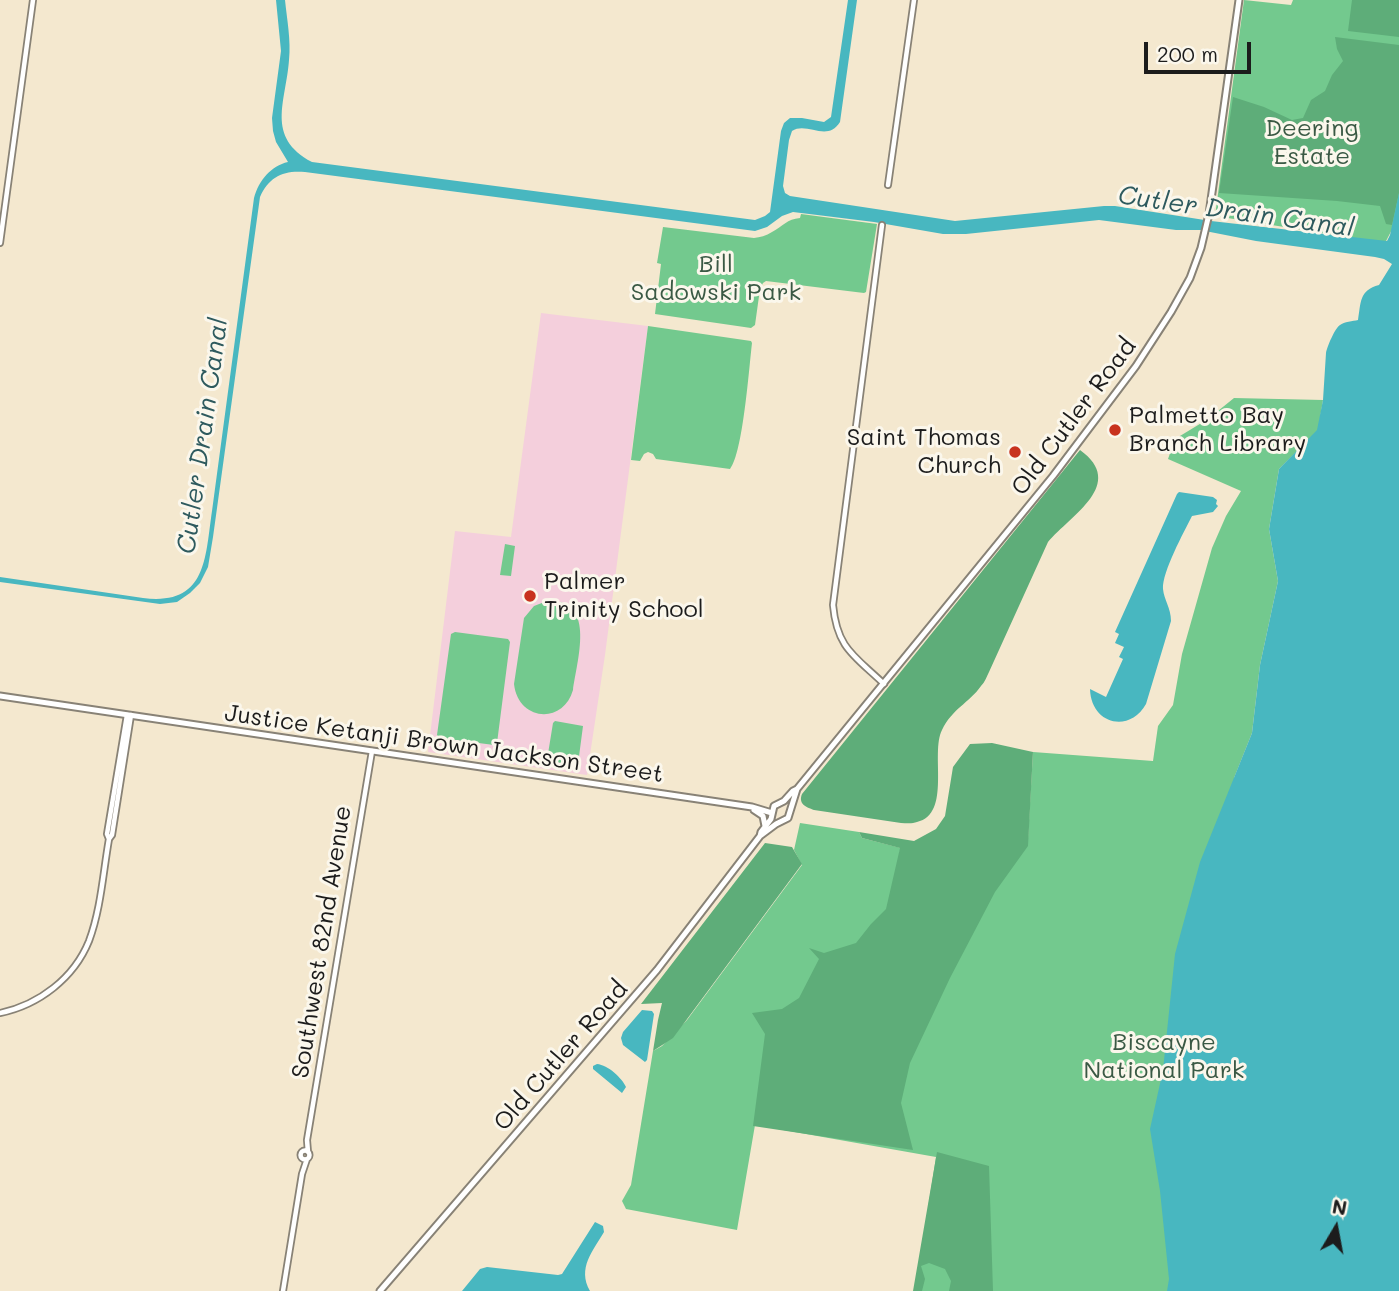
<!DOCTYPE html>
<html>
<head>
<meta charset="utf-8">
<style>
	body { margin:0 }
	#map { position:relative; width:1399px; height:1291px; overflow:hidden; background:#f4e8cf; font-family:Mali,sans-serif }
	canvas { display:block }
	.north { position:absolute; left:1301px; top:1193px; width:70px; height:70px; -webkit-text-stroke:5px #fbf7ec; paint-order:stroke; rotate:10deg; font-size:19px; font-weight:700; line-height:28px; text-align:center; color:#1c1c1c }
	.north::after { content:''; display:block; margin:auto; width:24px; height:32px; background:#1c1c1c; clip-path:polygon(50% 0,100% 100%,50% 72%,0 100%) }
	.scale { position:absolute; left:1144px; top:42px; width:107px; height:32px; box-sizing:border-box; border:4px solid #1c1c1c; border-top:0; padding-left:9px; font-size:21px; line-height:24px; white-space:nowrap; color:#1c1c1c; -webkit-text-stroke:5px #fbf7ec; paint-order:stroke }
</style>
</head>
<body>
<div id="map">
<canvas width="1399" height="1291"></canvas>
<div class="north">N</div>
<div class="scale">200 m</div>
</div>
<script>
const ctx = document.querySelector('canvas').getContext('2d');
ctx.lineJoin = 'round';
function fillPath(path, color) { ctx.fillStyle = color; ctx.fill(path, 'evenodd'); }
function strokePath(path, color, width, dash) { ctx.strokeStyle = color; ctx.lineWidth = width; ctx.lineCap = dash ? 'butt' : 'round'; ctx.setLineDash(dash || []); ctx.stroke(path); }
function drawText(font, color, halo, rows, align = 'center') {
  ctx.font = font + ' Mali,sans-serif'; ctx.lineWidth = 6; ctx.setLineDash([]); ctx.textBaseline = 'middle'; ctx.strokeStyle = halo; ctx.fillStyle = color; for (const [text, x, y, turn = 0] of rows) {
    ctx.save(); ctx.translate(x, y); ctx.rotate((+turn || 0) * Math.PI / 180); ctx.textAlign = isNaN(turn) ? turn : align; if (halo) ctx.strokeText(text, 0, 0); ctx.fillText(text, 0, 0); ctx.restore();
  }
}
fillPath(new Path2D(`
	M 541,313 L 648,326 L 605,655 L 587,775 L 428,752 L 455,531 L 511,537 Z`), '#f4cfdc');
fillPath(new Path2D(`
	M 1244,0 L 1291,5 L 1293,0 L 1399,0 L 1399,216 L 1385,243 L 1215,216 Z
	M 801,214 L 877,224 L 866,292 L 864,293 L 766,281 L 763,283 L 760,289 L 755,325 L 751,328 L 655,314 L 661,264 L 657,263 L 663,227 L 754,238 C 760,237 766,236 772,232 C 783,226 787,219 800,218 Z
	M 648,326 L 751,341 L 752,343 C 749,368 743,453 730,469 L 656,459 L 653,454 L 648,452 L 644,454 L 640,461 L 631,460 Z
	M 1234,398 L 1323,400 L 1318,430 L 1279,469 L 1269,529 L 1278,581 L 1260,665 L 1252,733 L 1234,778 L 1399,1291 L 915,1291 L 936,1157 L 755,1125 L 737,1230 L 626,1209 L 622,1201 L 631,1185 L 653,1051 L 662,1046 L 687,1020 L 802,865 L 794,850 L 800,823 L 859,832 L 862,838 L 901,848 L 899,854 L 1028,838 L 1033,752 L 1153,761 L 1158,726 L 1173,705 L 1182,654 L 1212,548 L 1226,516 L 1241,491 L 1168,459 L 1175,439 L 1208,419 Z
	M 505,544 L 515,546 L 511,576 L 500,575 Z
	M 547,601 C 597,598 577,660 573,690 C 563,725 518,721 514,684 L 524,618 L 534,606 Z
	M 455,632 L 508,639 L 510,642 L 497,743 L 494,745 L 440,738 L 437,735 L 451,634 Z
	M 555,721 L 583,726 L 578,764 L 576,765 L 548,761 L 547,760 L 553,723 Z`), '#73c98e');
fillPath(new Path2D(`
	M 1352,0 L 1399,0 L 1399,37 L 1348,31 Z
	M 1335,37 L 1399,45 L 1399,193 L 1392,225 L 1386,224 L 1380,206 L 1337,201 L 1219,193 L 1233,97 L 1264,107 L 1292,120 L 1303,118 L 1311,100 L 1325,91 L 1332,75 L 1343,61 L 1337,49 Z
	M 1080,450 C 1127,484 1071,515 1048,542 L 989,672 C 987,676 985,682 981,686 C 969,703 952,709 942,730 C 930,753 952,814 917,822 C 912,824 906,823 901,823 L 814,810 C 806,807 798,804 802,794 Z
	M 992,743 L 1033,752 L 1028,846 L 995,892 L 950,978 L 910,1063 L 901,1103 L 913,1150 L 753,1126 L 765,1034 L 752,1013 L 782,1009 L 799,998 L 819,959 L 809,948 L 824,953 L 856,943 L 871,924 L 886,909 L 900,848 L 862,838 L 859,832 L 914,841 L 936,829 L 945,816 L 953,767 L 970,744 Z
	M 765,843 L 792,847 L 802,864 L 673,1038 L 653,1051 L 658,1020 L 662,1003 L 641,1004 Z
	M 937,1152 L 989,1166 L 993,1291 L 949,1291 L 951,1281 L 945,1269 L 929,1263 L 921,1266 L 925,1279 L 922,1291 L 913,1291 Z`), '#5ead79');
fillPath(new Path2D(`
	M 276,0 L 285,0 C 287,20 291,40 289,60 C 286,102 265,137 312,162 L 755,220 L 765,216 L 770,212 L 781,131 L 784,123 L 790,118 L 802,118 L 824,122 L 831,117 L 848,0 L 857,0 L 840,122 C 827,143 807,121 792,131 L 789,140 L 783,186 L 785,193 L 790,196 L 955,221 L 1104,206 L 1115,206 L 1211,221 L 1387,241 L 1390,235 L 1399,193 L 1399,1291 L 1167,1291 L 1169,1279 L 1160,1191 L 1150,1129 L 1163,1070 L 1175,954 L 1200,862 L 1252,733 L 1260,665 L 1278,581 L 1269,529 L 1279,469 L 1317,430 L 1323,400 L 1326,353 C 1327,347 1335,328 1340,325 C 1344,322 1353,321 1358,320 C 1361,303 1359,290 1379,285 L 1392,264 L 1384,259 L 1375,257 L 1256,241 L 1200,230 L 1176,230 L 1099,220 L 966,234 L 943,234 L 874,222 L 793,212 L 782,216 L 767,227 L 755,231 L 305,172 C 283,170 269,177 260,197 L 213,537 L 208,567 L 200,583 L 190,593 L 177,602 L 160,604 L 0,582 L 0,577 L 143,598 C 207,606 205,558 212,511 L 254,198 C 259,180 271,166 288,162 L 276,142 L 273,131 L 272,118 L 281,51 Z
	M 1179,492 L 1213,497 L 1217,500 L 1216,504 L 1218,506 L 1213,512 L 1192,516 C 1184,532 1162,572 1163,589 C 1164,600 1171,608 1171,621 L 1146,704 C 1129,734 1091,724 1090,689 L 1106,697 L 1123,659 L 1119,657 L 1124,647 L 1115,643 L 1119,634 L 1115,632 L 1177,494 Z
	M 642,1010 L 652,1011 L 654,1014 L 647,1060 L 645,1062 L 623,1045 L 621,1038 L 623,1032 Z
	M 597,1064 C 608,1065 622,1078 626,1087 L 622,1093 L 593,1069 L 593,1066 Z
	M 595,1222 L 603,1226 L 604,1232 C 593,1251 577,1268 590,1291 L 462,1291 L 480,1269 L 487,1267 L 558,1275 L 562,1274 Z`), '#48b7c0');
const tertiary = new Path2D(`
	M 888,185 L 914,0
	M 882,225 L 833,605 C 837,649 855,656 884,684
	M 0,243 L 33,0
	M 109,839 L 112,835 L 131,715
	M 0,1013 C 39,1005 74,978 89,941 C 101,909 103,873 109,839 L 107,834 L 127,715
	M300.5 1155a4.5 4.5 0 1 1 9 0a4.5 4.5 0 1 1-9 0Z
	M 308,1152 L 307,1140 L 372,751
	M 283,1291 L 302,1174 L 307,1159`);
const secondary = new Path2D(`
	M 0,696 L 752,807 L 772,813
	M 754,810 L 763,816 L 765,826
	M 760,836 L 776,824 L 788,818 L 797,789
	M 380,1291 L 657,970 L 760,836 L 761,832 L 771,819 L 774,806 L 784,801 L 793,791 L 797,789 L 1053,476 L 1136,366 L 1171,312 L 1190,278 L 1201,248 L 1209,214 L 1239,0`);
strokePath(tertiary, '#888276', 8);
strokePath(secondary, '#888276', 9);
strokePath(tertiary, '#fff', 4.5);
strokePath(secondary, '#fff', 5);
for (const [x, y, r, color] of [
	[1115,430,7,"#c8321e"],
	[1015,452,7,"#c8321e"],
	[530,596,7,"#c8321e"]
]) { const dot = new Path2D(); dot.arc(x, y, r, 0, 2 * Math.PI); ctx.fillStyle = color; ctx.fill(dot); strokePath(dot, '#fbf7ec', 2.5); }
drawText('24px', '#3a5944', '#fbf7ec', [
	["Deering",1312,129],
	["Estate",1312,157],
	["Bill",716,265],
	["Sadowski Park",716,293],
	["Biscayne",1164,1043],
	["National Park",1164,1071]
]);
drawText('24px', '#1c1c1c', '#fbf7ec', [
	["Palmetto Bay",1129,416],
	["Branch Library",1129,444],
	["Saint Thomas",1001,438,"right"],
	["Church",1001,466,"right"],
	["Palmer",544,582],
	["Trinity School",544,610]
], 'left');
drawText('24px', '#1c1c1c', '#fbf7ec', [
	["Old Cutler Road",1074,417,-53],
	["Justice Ketanji Brown Jackson Street",444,744,8],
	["Southwest 82nd Avenue",322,942,-81],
	["Old Cutler Road",561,1056,-49]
]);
drawText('italic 26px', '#2e5a5e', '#fbf7ec', [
	["Cutler Drain Canal",1236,212,8],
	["Cutler Drain Canal",203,436,-82]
]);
</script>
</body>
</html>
